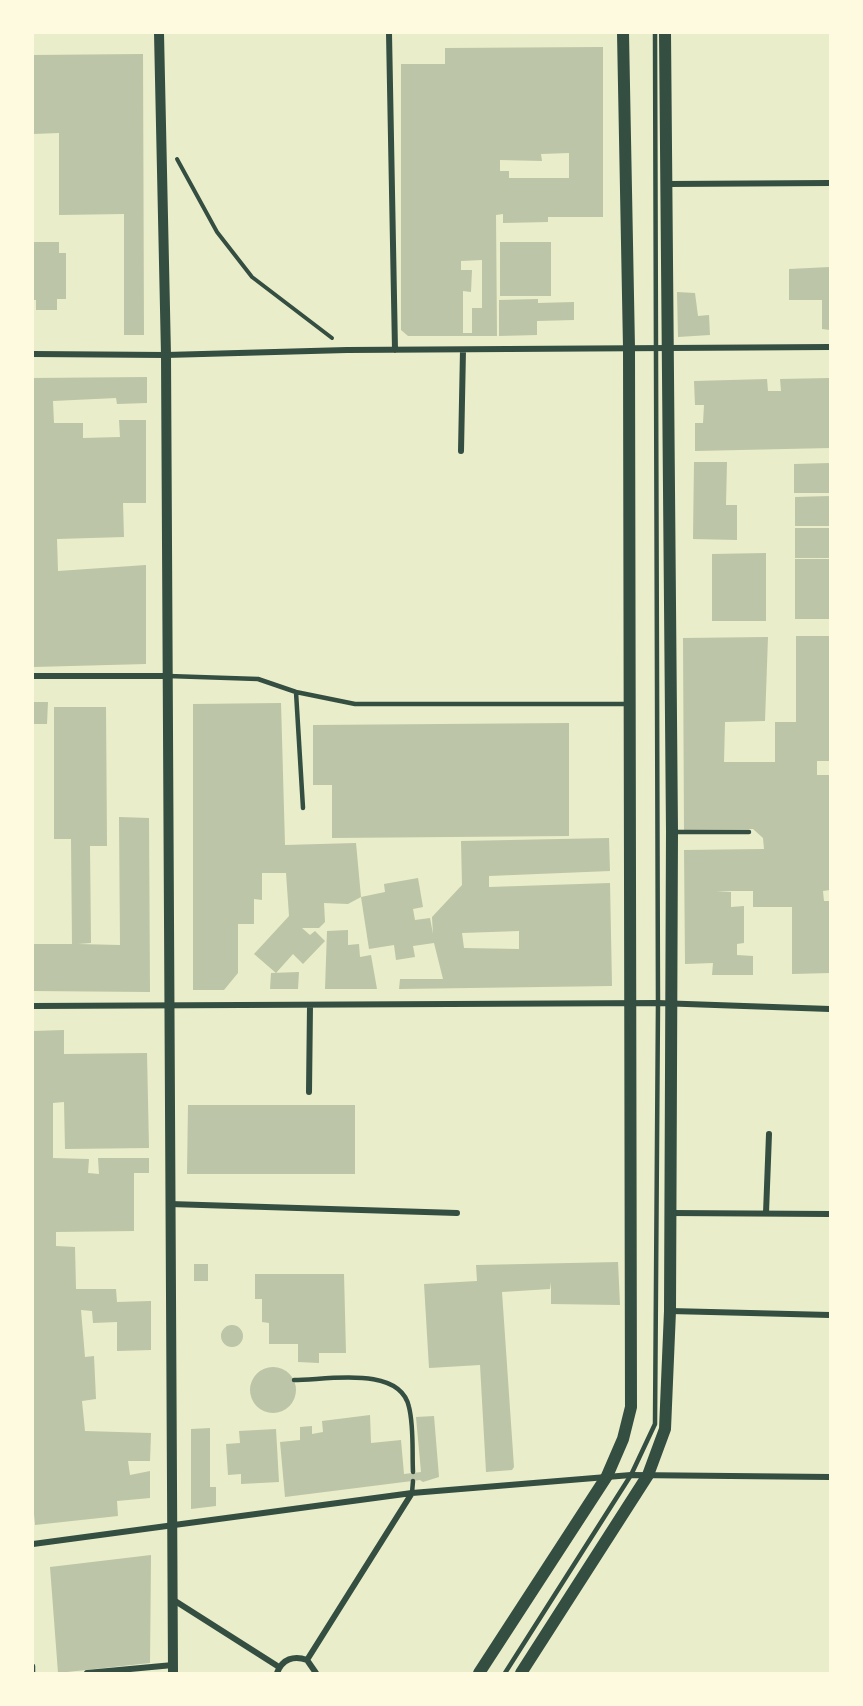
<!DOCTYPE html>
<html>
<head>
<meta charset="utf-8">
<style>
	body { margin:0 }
	#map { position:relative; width:863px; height:1706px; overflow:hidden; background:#e9edc9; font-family:Figtree,sans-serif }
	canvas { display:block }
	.frame { position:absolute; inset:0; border:34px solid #fefae0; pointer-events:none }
</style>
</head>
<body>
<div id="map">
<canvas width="863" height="1706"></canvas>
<div class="frame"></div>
</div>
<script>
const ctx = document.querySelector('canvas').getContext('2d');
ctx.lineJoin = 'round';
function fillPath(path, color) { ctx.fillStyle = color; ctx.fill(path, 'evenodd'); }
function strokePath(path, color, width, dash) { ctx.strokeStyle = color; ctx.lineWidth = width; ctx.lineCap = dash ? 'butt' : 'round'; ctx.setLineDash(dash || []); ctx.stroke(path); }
fillPath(new Path2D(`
	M 603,47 L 603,217 L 548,217 L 548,222 L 503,223 L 503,214 L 496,215 L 497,336 L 408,336 L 401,330 L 401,64 L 445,64 L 445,48 ZM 569,153 L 569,178 L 509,178 L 509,171 L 500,171 L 500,160 L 542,161 L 541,154 ZM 482,260 L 482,308 L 472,308 L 472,333 L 463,333 L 463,291 L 471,292 L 472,270 L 461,270 L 461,261 Z
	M 143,54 L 144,335 L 124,335 L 124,214 L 59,215 L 59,133 L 33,134 L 33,55 Z
	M 34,242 L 59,242 L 59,253 L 66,253 L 66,299 L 57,299 L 57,310 L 36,310 L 36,300 L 33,300 Z
	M 500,242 L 551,242 L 551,296 L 500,296 Z
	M 830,267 L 830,330 L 822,329 L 822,300 L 789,300 L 789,269 Z
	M 677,292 L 695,293 L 698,316 L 709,315 L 710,335 L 678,337 Z
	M 538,299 L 538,303 L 574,302 L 574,320 L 537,321 L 537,335 L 499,336 L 499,300 Z
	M 147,377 L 147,403 L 117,404 L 116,398 L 53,401 L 54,423 L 83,423 L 83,438 L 120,437 L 119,420 L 146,420 L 146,503 L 123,503 L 124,537 L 57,539 L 58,571 L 146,565 L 146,664 L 33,667 L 33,378 Z
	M 830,378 L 830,448 L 695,451 L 695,423 L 703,423 L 704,405 L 695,405 L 694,381 L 767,379 L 768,391 L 781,391 L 780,379 Z
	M 694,462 L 727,462 L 726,505 L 737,505 L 737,540 L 693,539 Z
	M 830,463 L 830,493 L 794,493 L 794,464 Z
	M 830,496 L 830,526 L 795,526 L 795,497 Z
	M 795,528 L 830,528 L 830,558 L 795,558 Z
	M 766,553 L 766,621 L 712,621 L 712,554 Z
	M 795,559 L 830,559 L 830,619 L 795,619 Z
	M 796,636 L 830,636 L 830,761 L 817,761 L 817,775 L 829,775 L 830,786 L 830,890 L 823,891 L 824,901 L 830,901 L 830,973 L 792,974 L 792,907 L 753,907 L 753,891 L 716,891 L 731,892 L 731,907 L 744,906 L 744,943 L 737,944 L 737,955 L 753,956 L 753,975 L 712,975 L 713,963 L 685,964 L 684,850 L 764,849 L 763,838 L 753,829 L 684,830 L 683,638 L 768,637 L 765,721 L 725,722 L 724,762 L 775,762 L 775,722 L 796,722 Z
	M 33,702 L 48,702 L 47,724 L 33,724 Z
	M 281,703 L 285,845 L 356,843 L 361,897 L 385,892 L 384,884 L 418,878 L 423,907 L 413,909 L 415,920 L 430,918 L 433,934 L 432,917 L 462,885 L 461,841 L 609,838 L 610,871 L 489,876 L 489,887 L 610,883 L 612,986 L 399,989 L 400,979 L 443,979 L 434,943 L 413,946 L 415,957 L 396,960 L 394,945 L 369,949 L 361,897 L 348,904 L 324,903 L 325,922 L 319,928 L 302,928 L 310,935 L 315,931 L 325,941 L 303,964 L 293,954 L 276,973 L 254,954 L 289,916 L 286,873 L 262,873 L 262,900 L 254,899 L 254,924 L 238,924 L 238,973 L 224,990 L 193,990 L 193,704 ZM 519,931 L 519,949 L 464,948 L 462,933 Z
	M 54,707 L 106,707 L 107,846 L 90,846 L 91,943 L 78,944 L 120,945 L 119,817 L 149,818 L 150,992 L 33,991 L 33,944 L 72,944 L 71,839 L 54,839 Z
	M 569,723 L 569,836 L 332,838 L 332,785 L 313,785 L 313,725 Z
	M 348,930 L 348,945 L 359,944 L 360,957 L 371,955 L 377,989 L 325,989 L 327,931 Z
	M 299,972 L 298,989 L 270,989 L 271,973 Z
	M 64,1030 L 64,1054 L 147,1053 L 149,1148 L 65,1149 L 64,1102 L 53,1103 L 53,1158 L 89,1159 L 88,1173 L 99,1174 L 98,1158 L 149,1158 L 149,1173 L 134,1173 L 134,1231 L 56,1232 L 56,1246 L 75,1247 L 76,1289 L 116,1289 L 117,1302 L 151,1301 L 151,1350 L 117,1351 L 117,1322 L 93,1323 L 92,1311 L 81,1310 L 85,1357 L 94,1356 L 96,1399 L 82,1401 L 85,1431 L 151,1433 L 150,1461 L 128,1461 L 130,1475 L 150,1471 L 150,1498 L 117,1501 L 118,1516 L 35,1525 L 33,1503 L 33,1031 Z
	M 188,1105 L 355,1105 L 355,1174 L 187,1174 Z
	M 618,1262 L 620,1305 L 551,1304 L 551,1282 L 550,1289 L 502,1292 L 514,1467 L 512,1470 L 486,1472 L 480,1365 L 429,1368 L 424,1284 L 477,1281 L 476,1265 Z
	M 194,1264 L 208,1264 L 208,1281 L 194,1281 Z
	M 255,1274 L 344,1274 L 346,1353 L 319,1353 L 319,1363 L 298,1362 L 298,1344 L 269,1344 L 269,1323 L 262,1322 L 262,1299 L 255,1299 Z
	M221 1336a11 11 0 1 1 22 0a11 11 0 1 1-22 0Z
	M250 1390a23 23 0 1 1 46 0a23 23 0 1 1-46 0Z
	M 370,1415 L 371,1443 L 401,1440 L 404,1474 L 421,1472 L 416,1417 L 434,1416 L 439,1477 L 423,1482 L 420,1480 L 285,1497 L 280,1442 L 300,1440 L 300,1427 L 312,1426 L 312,1434 L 323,1432 L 322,1421 Z
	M 210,1428 L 210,1487 L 216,1487 L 216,1506 L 191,1509 L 191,1429 Z
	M 276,1429 L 279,1482 L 241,1484 L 241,1474 L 228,1475 L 226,1444 L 240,1443 L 239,1431 Z
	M 151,1555 L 150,1663 L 58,1673 L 50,1567 Z`), '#bcc5a7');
strokePath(new Path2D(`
	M 177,159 L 217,232 L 252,277 L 332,338`), '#344e41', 4);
strokePath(new Path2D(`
	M 168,676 L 258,679 L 296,692 L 355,704 L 629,704
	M 296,692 L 303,808
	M 674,832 L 749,832
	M 294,1380 C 327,1380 400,1365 409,1407 C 414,1427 412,1451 413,1472
	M 412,1493 L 413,1481
	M 33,1666 L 33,1673
	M 505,1673 L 631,1475 L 655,1424 L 658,1003 L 655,33`), '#344e41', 4.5);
strokePath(new Path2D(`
	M 389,33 L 395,350
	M 668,184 L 830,183
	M 33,354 L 166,355 L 347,350 L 830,347
	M 461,451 L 463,350
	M 33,676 L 168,676
	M 33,1006 L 658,1003 L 830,1009
	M 309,1092 L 310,1005
	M 170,1204 L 457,1213
	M 671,1213 L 830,1214
	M 766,1213 L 769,1134
	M 670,1311 L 830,1315
	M 33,1544 L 412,1493 L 631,1475 L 830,1477
	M 172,1599 L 279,1667
	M 307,1660 L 412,1493
	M 87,1673 L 173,1665
	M 277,1673 C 282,1659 294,1655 307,1660 L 316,1673`), '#344e41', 6);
strokePath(new Path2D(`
	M 159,33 L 166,355 L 173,1673`), '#344e41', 10);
strokePath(new Path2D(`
	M 479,1673 L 607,1476 L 623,1439 L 631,1407 L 629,348 L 623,33
	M 521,1673 L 648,1475 L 665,1429 L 670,1311 L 672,831 L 665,33`), '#344e41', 12);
</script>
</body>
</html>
